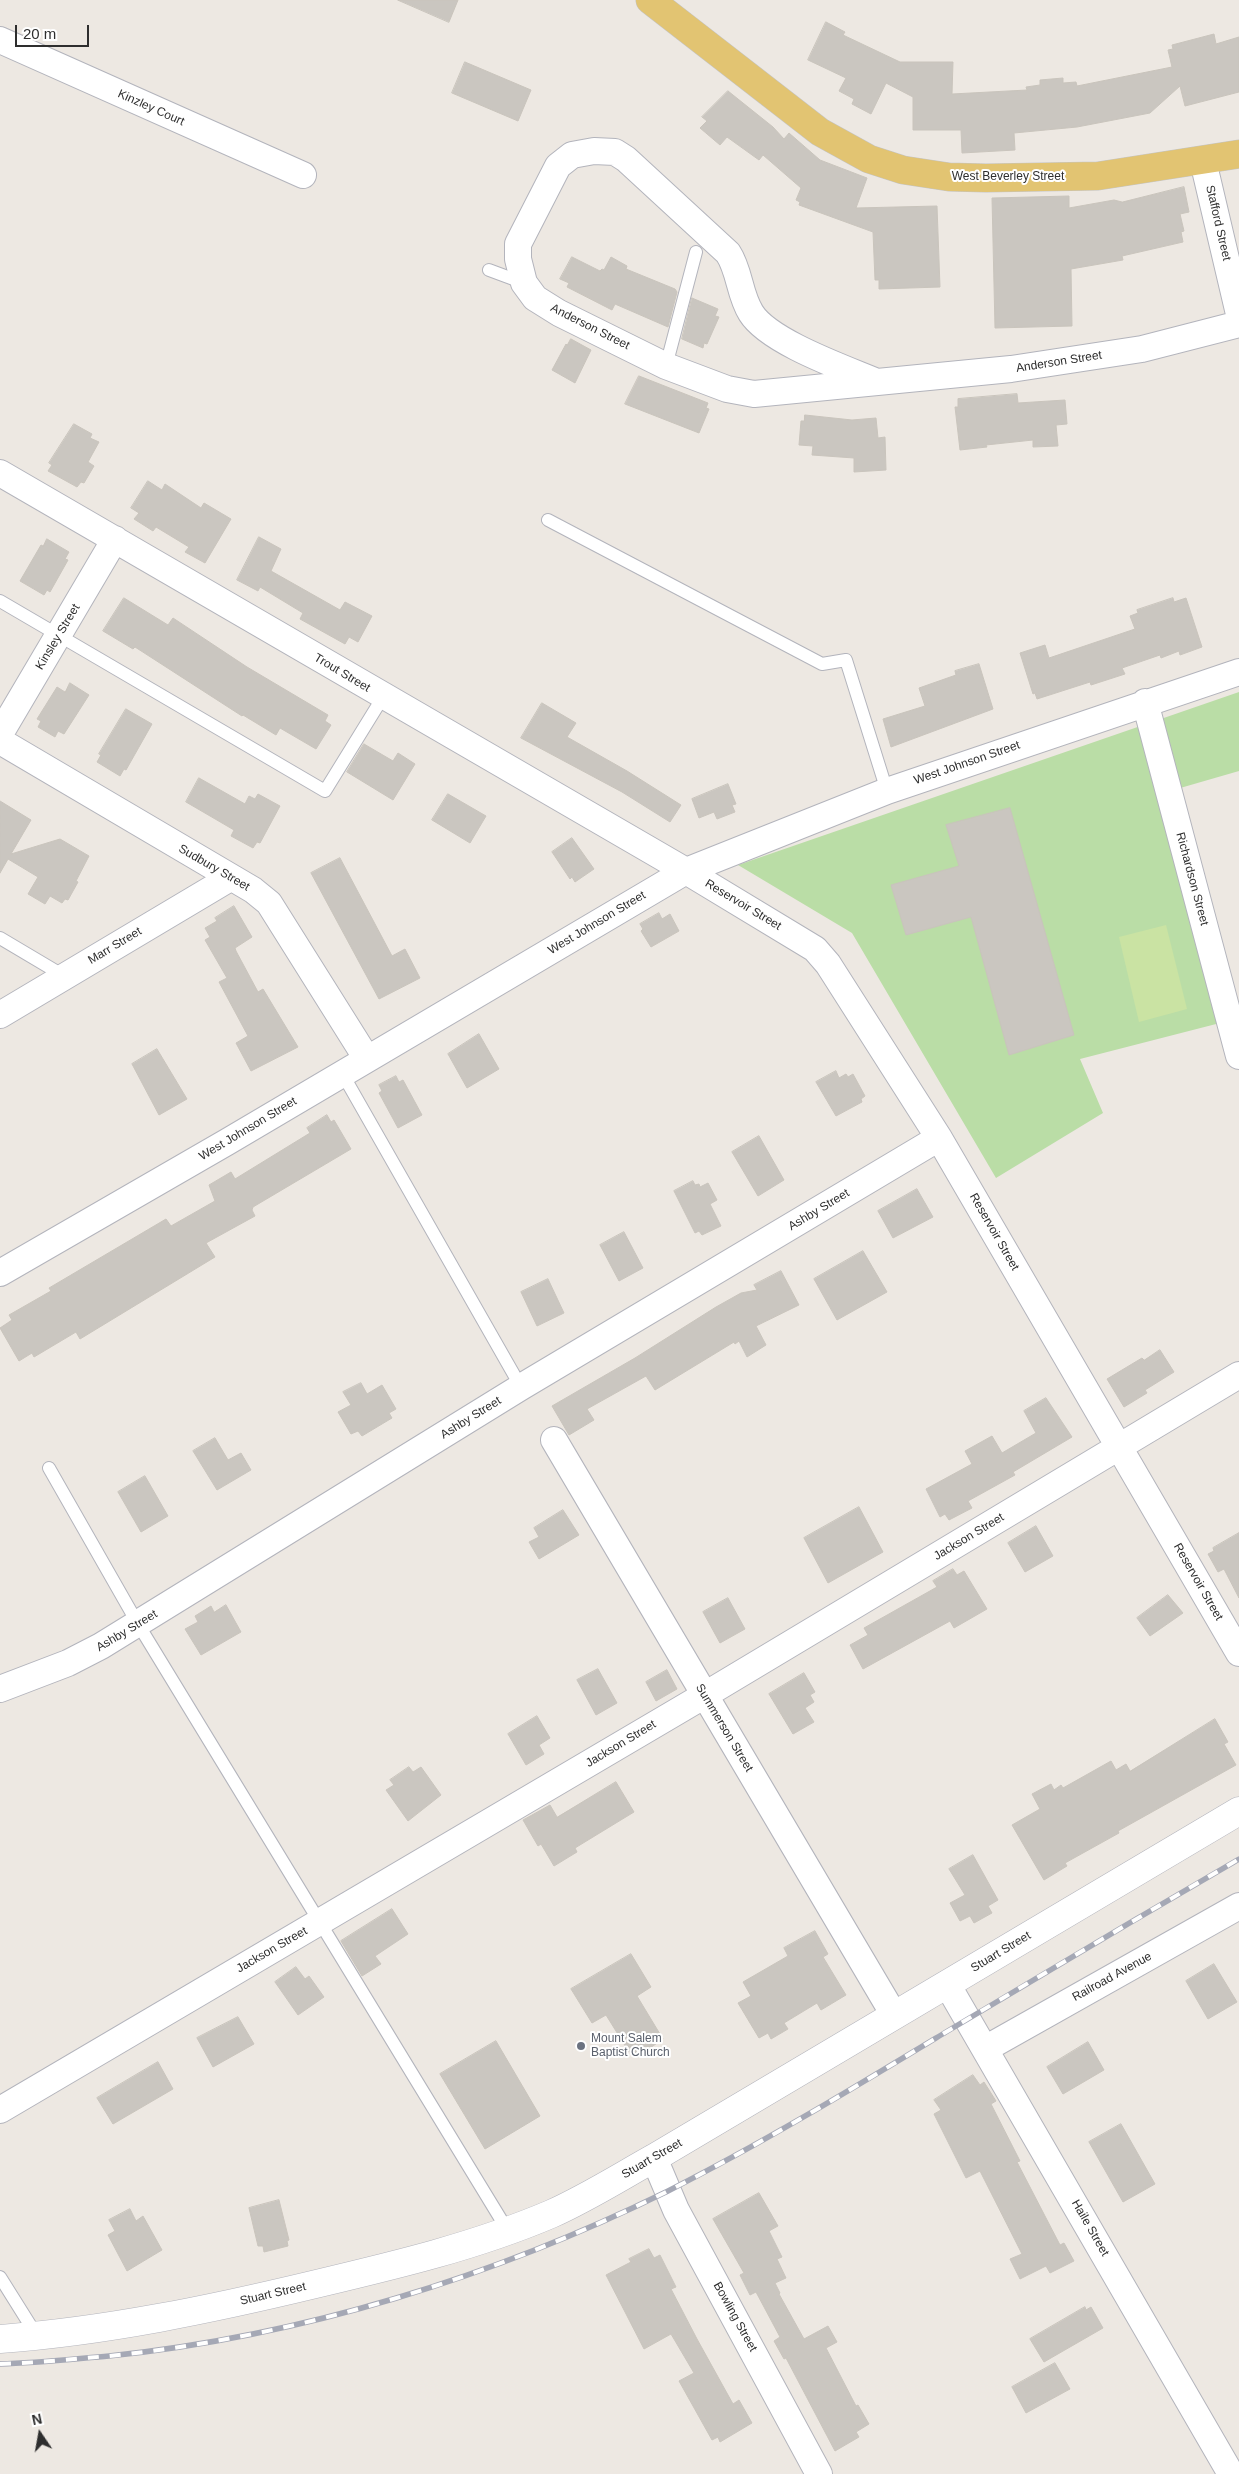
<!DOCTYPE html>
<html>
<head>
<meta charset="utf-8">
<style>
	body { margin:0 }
	#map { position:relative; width:1239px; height:2474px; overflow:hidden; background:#ede8e2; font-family:Helvetica,sans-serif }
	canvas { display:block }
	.north { position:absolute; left:15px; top:2409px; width:50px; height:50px; -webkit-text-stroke:4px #fff; paint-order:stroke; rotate:348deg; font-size:14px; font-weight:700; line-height:20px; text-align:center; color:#2e2e2e }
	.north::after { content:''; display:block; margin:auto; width:18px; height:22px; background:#2e2e2e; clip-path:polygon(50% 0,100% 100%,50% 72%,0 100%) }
	.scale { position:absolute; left:15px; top:25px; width:74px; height:22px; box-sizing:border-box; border:2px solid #2e2e2e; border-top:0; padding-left:6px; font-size:15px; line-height:18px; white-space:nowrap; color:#2e2e2e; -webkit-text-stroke:4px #fff; paint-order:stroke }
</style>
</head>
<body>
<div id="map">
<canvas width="1239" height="2474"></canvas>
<div class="north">N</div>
<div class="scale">20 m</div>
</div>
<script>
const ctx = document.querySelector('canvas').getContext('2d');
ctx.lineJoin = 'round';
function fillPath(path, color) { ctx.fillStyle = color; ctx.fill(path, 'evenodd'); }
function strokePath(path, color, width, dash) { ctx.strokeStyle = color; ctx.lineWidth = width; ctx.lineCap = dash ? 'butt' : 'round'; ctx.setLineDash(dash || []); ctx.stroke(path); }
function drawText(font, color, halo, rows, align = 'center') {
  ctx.font = font + ' Helvetica,sans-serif'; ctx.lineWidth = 4; ctx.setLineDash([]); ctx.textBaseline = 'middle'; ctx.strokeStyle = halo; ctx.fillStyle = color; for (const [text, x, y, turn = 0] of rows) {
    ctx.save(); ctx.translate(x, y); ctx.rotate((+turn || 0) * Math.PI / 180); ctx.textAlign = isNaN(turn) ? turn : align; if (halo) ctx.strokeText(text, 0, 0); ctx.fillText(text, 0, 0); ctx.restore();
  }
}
fillPath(new Path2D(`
	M 1239,692 L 1239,771 L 1156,795 L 1220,1023 L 1080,1059 L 1103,1113 L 996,1178 L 852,933 L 738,865 Z`), '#badda6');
fillPath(new Path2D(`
	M 1166,925 L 1187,1009 L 1139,1022 L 1119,937 Z`), '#cae3a3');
const building = new Path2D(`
	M 398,0 L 458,0 L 449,22 Z
	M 826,22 L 845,32 L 843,35 L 900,62 L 953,62 L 952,94 L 1027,90 L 1026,87 L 1040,85 L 1040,80 L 1063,78 L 1063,83 L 1076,82 L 1077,86 L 1172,67 L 1168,50 L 1173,49 L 1172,45 L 1214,34 L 1216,44 L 1239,37 L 1239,92 L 1185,106 L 1180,86 L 1150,113 L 1077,127 L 1014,133 L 1015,150 L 962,153 L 961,130 L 913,130 L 913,97 L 886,83 L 871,114 L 852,104 L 854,99 L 839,91 L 846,78 L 808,60 Z
	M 465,62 L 531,90 L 518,121 L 452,93 Z
	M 728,91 L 773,127 L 784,139 L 789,133 L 820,160 L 867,178 L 856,208 L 937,206 L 940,287 L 879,289 L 879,280 L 875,280 L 873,232 L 799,205 L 800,202 L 796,200 L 801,188 L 763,155 L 759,160 L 727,137 L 720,145 L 700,128 L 707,121 L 702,117 Z
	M 1184,187 L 1189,212 L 1180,214 L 1184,231 L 1181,232 L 1183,242 L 1122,256 L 1123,260 L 1071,269 L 1072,326 L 995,328 L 992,198 L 1069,196 L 1069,208 L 1114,200 L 1122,202 Z
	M 572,257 L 600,271 L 602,269 L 604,270 L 611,257 L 627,266 L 626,269 L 675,289 L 677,292 L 668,327 L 615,304 L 612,310 L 567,287 L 569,283 L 560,279 Z
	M 692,298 L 718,309 L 715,316 L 719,317 L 707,344 L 704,343 L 703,348 L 682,339 Z
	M 571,339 L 591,350 L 575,383 L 552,370 L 566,344 L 567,345 Z
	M 639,376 L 708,403 L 706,408 L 709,409 L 699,433 L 625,404 Z
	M 1017,394 L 1018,403 L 1065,400 L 1067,424 L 1056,425 L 1058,446 L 1033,447 L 1033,440 L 986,445 L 987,447 L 960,450 L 955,407 L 958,407 L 958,399 Z
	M 805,415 L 852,420 L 876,418 L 878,438 L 885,437 L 886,470 L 854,472 L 854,458 L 812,455 L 813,446 L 799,445 L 801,421 L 804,421 Z
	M 74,424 L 92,434 L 90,438 L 99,442 L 88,462 L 94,466 L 84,483 L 81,482 L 77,487 L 48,471 L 52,465 L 49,463 Z
	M 148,481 L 162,490 L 165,484 L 201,508 L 204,503 L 231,519 L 205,563 L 185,552 L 189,547 L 156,527 L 153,531 L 134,519 L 139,513 L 131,508 Z
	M 259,537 L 281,549 L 271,571 L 340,610 L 345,602 L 372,616 L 358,642 L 349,637 L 345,644 L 300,619 L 303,613 L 260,587 L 258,591 L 237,580 Z
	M 47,539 L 69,552 L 65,559 L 68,560 L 50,592 L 47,590 L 44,595 L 20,581 L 41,545 L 43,546 Z
	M 124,598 L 168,625 L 173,618 L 247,667 L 328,715 L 325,721 L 331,725 L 316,749 L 280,728 L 276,735 L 243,715 L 242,716 L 135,647 L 133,649 L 103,631 Z
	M 1173,598 L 1174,602 L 1186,598 L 1202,647 L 1180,655 L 1179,651 L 1161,658 L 1160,655 L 1122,668 L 1125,674 L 1091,685 L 1090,682 L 1037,699 L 1035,693 L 1033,694 L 1020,653 L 1045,645 L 1049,658 L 1135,629 L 1130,616 L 1138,613 L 1137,610 Z
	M 979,664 L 993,709 L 891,747 L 883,719 L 925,706 L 919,688 L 956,675 L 955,671 Z
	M 70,683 L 89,695 L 64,734 L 58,731 L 55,737 L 38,727 L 41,721 L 37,719 L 57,687 L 65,692 Z
	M 542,703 L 576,723 L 567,737 L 627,771 L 681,805 L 670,822 L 622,792 L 521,738 Z
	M 126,709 L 152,724 L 126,770 L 124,769 L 120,776 L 97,762 L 101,755 L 99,754 Z
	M 364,744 L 393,761 L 398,753 L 415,764 L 393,800 L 347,772 Z
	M 199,778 L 245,804 L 249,796 L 255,799 L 258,794 L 280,806 L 260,843 L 257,842 L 253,848 L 231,836 L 234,830 L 186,802 Z
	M 728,784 L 736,804 L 732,805 L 735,812 L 717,819 L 714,812 L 699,818 L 692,799 Z
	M 448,794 L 486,816 L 470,843 L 432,820 Z
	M 0,801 L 31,820 L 11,854 L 60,839 L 89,856 L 76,881 L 78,882 L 68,900 L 65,899 L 62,903 L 50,896 L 45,904 L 28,894 L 38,877 L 8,859 L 0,873 Z
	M 1010,808 L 1074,1035 L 1009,1055 L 971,917 L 906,935 L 891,885 L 959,866 L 946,825 Z
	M 572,838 L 594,869 L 575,882 L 572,877 L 570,879 L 552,852 Z
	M 340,858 L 392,956 L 405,949 L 420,978 L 379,999 L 311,873 Z
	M 234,906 L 252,937 L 235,948 L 236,951 L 258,992 L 263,989 L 298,1047 L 251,1071 L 236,1043 L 248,1036 L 219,982 L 227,978 L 205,940 L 210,937 L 205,928 L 217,921 L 215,918 Z
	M 659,913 L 662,919 L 670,914 L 679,931 L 651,947 L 641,931 L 643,929 L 640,924 Z
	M 479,1034 L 499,1069 L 467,1088 L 448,1054 Z
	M 157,1049 L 187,1099 L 159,1115 L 132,1064 Z
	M 836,1071 L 839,1078 L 846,1074 L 848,1077 L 853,1074 L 865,1096 L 861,1099 L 862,1102 L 836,1116 L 816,1082 Z
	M 396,1076 L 399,1082 L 403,1080 L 422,1115 L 398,1128 L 379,1093 L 382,1091 L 379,1085 Z
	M 327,1115 L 331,1122 L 334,1120 L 351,1149 L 253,1207 L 252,1210 L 255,1216 L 206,1243 L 215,1257 L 80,1339 L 76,1332 L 34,1357 L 32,1353 L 19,1361 L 0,1328 L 12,1320 L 9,1315 L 51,1291 L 49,1288 L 166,1219 L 171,1226 L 215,1201 L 209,1185 L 231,1172 L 235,1179 L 310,1133 L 307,1128 Z
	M 759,1136 L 784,1180 L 758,1196 L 732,1152 Z
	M 693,1181 L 695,1185 L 699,1184 L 700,1187 L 708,1183 L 717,1200 L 710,1204 L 721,1226 L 702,1235 L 699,1231 L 695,1233 L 674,1191 Z
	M 917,1189 L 933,1217 L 893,1238 L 878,1211 Z
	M 624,1232 L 643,1268 L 619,1281 L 600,1245 Z
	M 863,1251 L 887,1292 L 837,1320 L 814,1279 Z
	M 781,1271 L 799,1305 L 756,1326 L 766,1345 L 747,1357 L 739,1341 L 735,1344 L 734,1342 L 655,1390 L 646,1376 L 587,1409 L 594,1420 L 569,1435 L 552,1406 L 635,1358 L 716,1307 L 741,1293 L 757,1290 L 754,1285 Z
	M 548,1279 L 564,1313 L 537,1326 L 521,1292 Z
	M 1160,1350 L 1174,1372 L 1145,1390 L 1147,1393 L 1124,1407 L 1107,1379 L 1142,1358 L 1144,1360 Z
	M 361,1383 L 367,1394 L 382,1385 L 396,1409 L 389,1413 L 392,1418 L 362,1436 L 358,1431 L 351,1434 L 338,1412 L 351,1405 L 343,1392 Z
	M 1046,1398 L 1072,1437 L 1013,1472 L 1015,1475 L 968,1501 L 972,1508 L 949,1520 L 945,1514 L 940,1517 L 926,1489 L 972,1464 L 965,1451 L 992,1436 L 1002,1453 L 1036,1433 L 1024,1411 Z
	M 215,1438 L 228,1460 L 241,1453 L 251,1470 L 217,1490 L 193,1451 Z
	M 145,1476 L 168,1516 L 141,1532 L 118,1492 Z
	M 859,1507 L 883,1552 L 828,1583 L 804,1538 Z
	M 563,1510 L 579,1535 L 539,1559 L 529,1542 L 539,1537 L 534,1528 Z
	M 1036,1526 L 1053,1556 L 1025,1572 L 1008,1543 Z
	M 1239,1533 L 1239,1598 L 1224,1569 L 1218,1572 L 1208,1554 L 1214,1551 L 1213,1548 Z
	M 953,1569 L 957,1575 L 964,1571 L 987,1609 L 954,1628 L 950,1621 L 863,1669 L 850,1645 L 868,1635 L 864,1628 L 937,1587 L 933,1581 Z
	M 1168,1595 L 1183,1613 L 1150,1636 L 1137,1618 Z
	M 728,1598 L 745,1629 L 720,1643 L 703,1612 Z
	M 226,1605 L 241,1632 L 201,1655 L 185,1629 L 198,1622 L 195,1616 L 211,1606 L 214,1612 Z
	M 598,1669 L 617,1703 L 596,1715 L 577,1680 Z
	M 667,1670 L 677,1689 L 656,1701 L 646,1682 Z
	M 804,1673 L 815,1692 L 810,1695 L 814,1702 L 805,1708 L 814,1722 L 793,1734 L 769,1694 Z
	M 537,1716 L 550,1738 L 539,1745 L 544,1754 L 526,1765 L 508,1734 Z
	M 1215,1719 L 1228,1742 L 1224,1744 L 1236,1765 L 1118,1831 L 1119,1833 L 1065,1863 L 1067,1866 L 1044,1880 L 1012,1825 L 1040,1809 L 1032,1794 L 1051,1784 L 1054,1790 L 1061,1785 L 1063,1788 L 1111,1761 L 1116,1770 L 1126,1764 L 1130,1771 Z
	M 409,1767 L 413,1772 L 421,1767 L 441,1795 L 408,1821 L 386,1790 L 394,1785 L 390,1780 Z
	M 616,1782 L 634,1812 L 575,1848 L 577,1852 L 554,1866 L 541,1844 L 538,1846 L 523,1820 L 550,1805 L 557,1817 Z
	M 973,1855 L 998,1900 L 988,1906 L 992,1913 L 974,1923 L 970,1916 L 960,1921 L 950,1903 L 965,1895 L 949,1869 Z
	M 392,1909 L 408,1934 L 375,1956 L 381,1964 L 362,1976 L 341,1941 Z
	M 815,1931 L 828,1954 L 823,1957 L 846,1995 L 821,2010 L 817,2003 L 784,2023 L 788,2029 L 771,2039 L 768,2033 L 759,2038 L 738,2003 L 751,1996 L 743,1982 L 788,1956 L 784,1948 Z
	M 631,1954 L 651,1987 L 637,1996 L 663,2039 L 637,2057 L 633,2050 L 629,2052 L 606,2015 L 592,2023 L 571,1989 Z
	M 1214,1964 L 1237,2002 L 1208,2019 L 1186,1981 Z
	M 296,1967 L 305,1979 L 309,1976 L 324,1997 L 298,2015 L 275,1982 Z
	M 238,2017 L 254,2044 L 213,2067 L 197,2038 Z
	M 496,2041 L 540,2116 L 485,2149 L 440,2074 Z
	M 1088,2042 L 1104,2070 L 1063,2094 L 1047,2067 Z
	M 158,2062 L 173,2089 L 113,2124 L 97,2098 Z
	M 973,2075 L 980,2085 L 984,2082 L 996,2101 L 991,2104 L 1020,2161 L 1017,2162 L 1060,2245 L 1064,2243 L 1074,2261 L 1050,2273 L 1046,2266 L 1020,2279 L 1010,2259 L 1022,2254 L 980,2171 L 966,2178 L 934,2114 L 941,2110 L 934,2100 Z
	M 1121,2124 L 1155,2184 L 1123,2202 L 1089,2142 Z
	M 759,2193 L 778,2226 L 769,2231 L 782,2257 L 777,2259 L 786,2278 L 775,2283 L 780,2293 L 779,2294 L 804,2339 L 828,2326 L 837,2342 L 826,2348 L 856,2406 L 858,2405 L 869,2424 L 856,2432 L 859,2437 L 835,2451 L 786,2358 L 784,2359 L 774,2341 L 780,2337 L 756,2292 L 750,2295 L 740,2275 L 744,2273 L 713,2219 Z
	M 279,2200 L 289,2240 L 287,2241 L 288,2246 L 264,2252 L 263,2246 L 258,2246 L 249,2208 Z
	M 130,2209 L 136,2221 L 143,2216 L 162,2250 L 127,2271 L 108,2235 L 115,2231 L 109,2220 Z
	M 649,2249 L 654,2258 L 660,2255 L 676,2287 L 671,2289 L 697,2339 L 733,2404 L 739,2400 L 752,2423 L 720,2442 L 718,2437 L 712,2440 L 679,2381 L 694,2373 L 671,2334 L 644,2349 L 606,2275 L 631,2262 L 629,2259 Z
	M 1085,2307 L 1086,2310 L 1091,2307 L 1103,2328 L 1044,2362 L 1030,2339 Z
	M 1055,2363 L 1070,2389 L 1026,2413 L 1012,2387 Z`);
fillPath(building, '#cac6c0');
strokePath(building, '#c9c4bc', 1);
const service = new Path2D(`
	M 489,270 L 524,283
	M 666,366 L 696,252
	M 548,520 L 822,664 L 846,660 L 887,791
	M 0,601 L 325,791 L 383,697
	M 0,938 L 64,976
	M 342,1073 L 521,1387
	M 49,1468 L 138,1624 L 508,2231
	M 0,2277 L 37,2336`);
const minor = new Path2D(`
	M 0,40 L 303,175
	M 1203,161 L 1239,314
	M 877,382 C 844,368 769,342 751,313 C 739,294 740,271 728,253 L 626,159 L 615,152 L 594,151 L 572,155 L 558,166 L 518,244 L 518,259 L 524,283 L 535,298 L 559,313 L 666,366 L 727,389 L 754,394 L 1011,369 L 1142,349 L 1239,324
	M 0,473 L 686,871 L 815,949 L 828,964 L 939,1138 L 1239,1653
	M 1145,702 L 1239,1056
	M 0,734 L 115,539
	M 0,741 L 253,890 L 269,903 L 367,1059
	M 0,1015 L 230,878
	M 0,1273 L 227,1142 L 686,871 L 887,791 L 1239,672
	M 554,1440 L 894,2015
	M 0,1689 L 68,1663 L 101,1646 L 521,1387 L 939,1138
	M 947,1984 L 1231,2474
	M 985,2049 L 1239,1906
	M 0,2110 L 705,1695 L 1239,1375
	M 654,2158 L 676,2210 L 819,2474`);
const tertiary = new Path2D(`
	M 0,2339 C 107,2331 212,2309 316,2284 C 396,2265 476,2246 551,2214 C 587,2198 620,2177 654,2158 L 1239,1811`);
const primary = new Path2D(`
	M 650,0 L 820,132 L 869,159 L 903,170 L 949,177 L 986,178 L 1098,176 L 1239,154`);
strokePath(service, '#b3b4bc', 14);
strokePath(minor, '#b3b4bc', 28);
strokePath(tertiary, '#b3b4bc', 29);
strokePath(primary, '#c4c4c4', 29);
strokePath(service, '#fff', 12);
strokePath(minor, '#fff', 26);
strokePath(tertiary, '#fff', 28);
strokePath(primary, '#e2c472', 28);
const rail = new Path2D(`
	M 0,2364 C 36,2363 73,2359 109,2356 C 303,2336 493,2277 668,2191 C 763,2143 855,2087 946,2032 C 1043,1974 1141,1916 1239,1859`);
strokePath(rail, '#a5a8b5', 5.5);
strokePath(rail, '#fff', 4, [11]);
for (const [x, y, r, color] of [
	[581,2046,5,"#6b7280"]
]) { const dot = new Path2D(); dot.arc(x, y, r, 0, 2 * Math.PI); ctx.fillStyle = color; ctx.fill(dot); strokePath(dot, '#fff', 2); }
drawText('12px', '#2e2e2e', '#fff', [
	["Kinzley Court",151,108,24],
	["West Beverley Street",1008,177],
	["Stafford Street",1218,223,77],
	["Anderson Street",590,327,27],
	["Anderson Street",1059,362,-9],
	["Kinsley Street",58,637,-59],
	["Trout Street",342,673,31],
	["West Johnson Street",967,763,-19],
	["Sudbury Street",214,868,30],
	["Richardson Street",1192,879,75],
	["Reservoir Street",743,905,31],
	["West Johnson Street",597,923,-31],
	["Marr Street",115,946,-31],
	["West Johnson Street",248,1129,-31],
	["Ashby Street",819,1210,-31],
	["Reservoir Street",994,1232,60],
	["Ashby Street",471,1418,-32],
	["Jackson Street",969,1537,-31],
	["Reservoir Street",1198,1582,60],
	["Ashby Street",127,1631,-31],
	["Summerson Street",724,1728,59],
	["Jackson Street",621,1744,-31],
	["Jackson Street",272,1950,-30],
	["Stuart Street",1001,1952,-31],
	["Railroad Avenue",1112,1977,-29],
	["Stuart Street",652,2159,-30],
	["Haile Street",1090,2228,60],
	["Stuart Street",273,2294,-13],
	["Bowling Street",735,2317,61]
]);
drawText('12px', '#5b616d', '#fff', [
	["Mount Salem",591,2039],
	["Baptist Church",591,2053]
], 'left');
</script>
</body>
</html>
